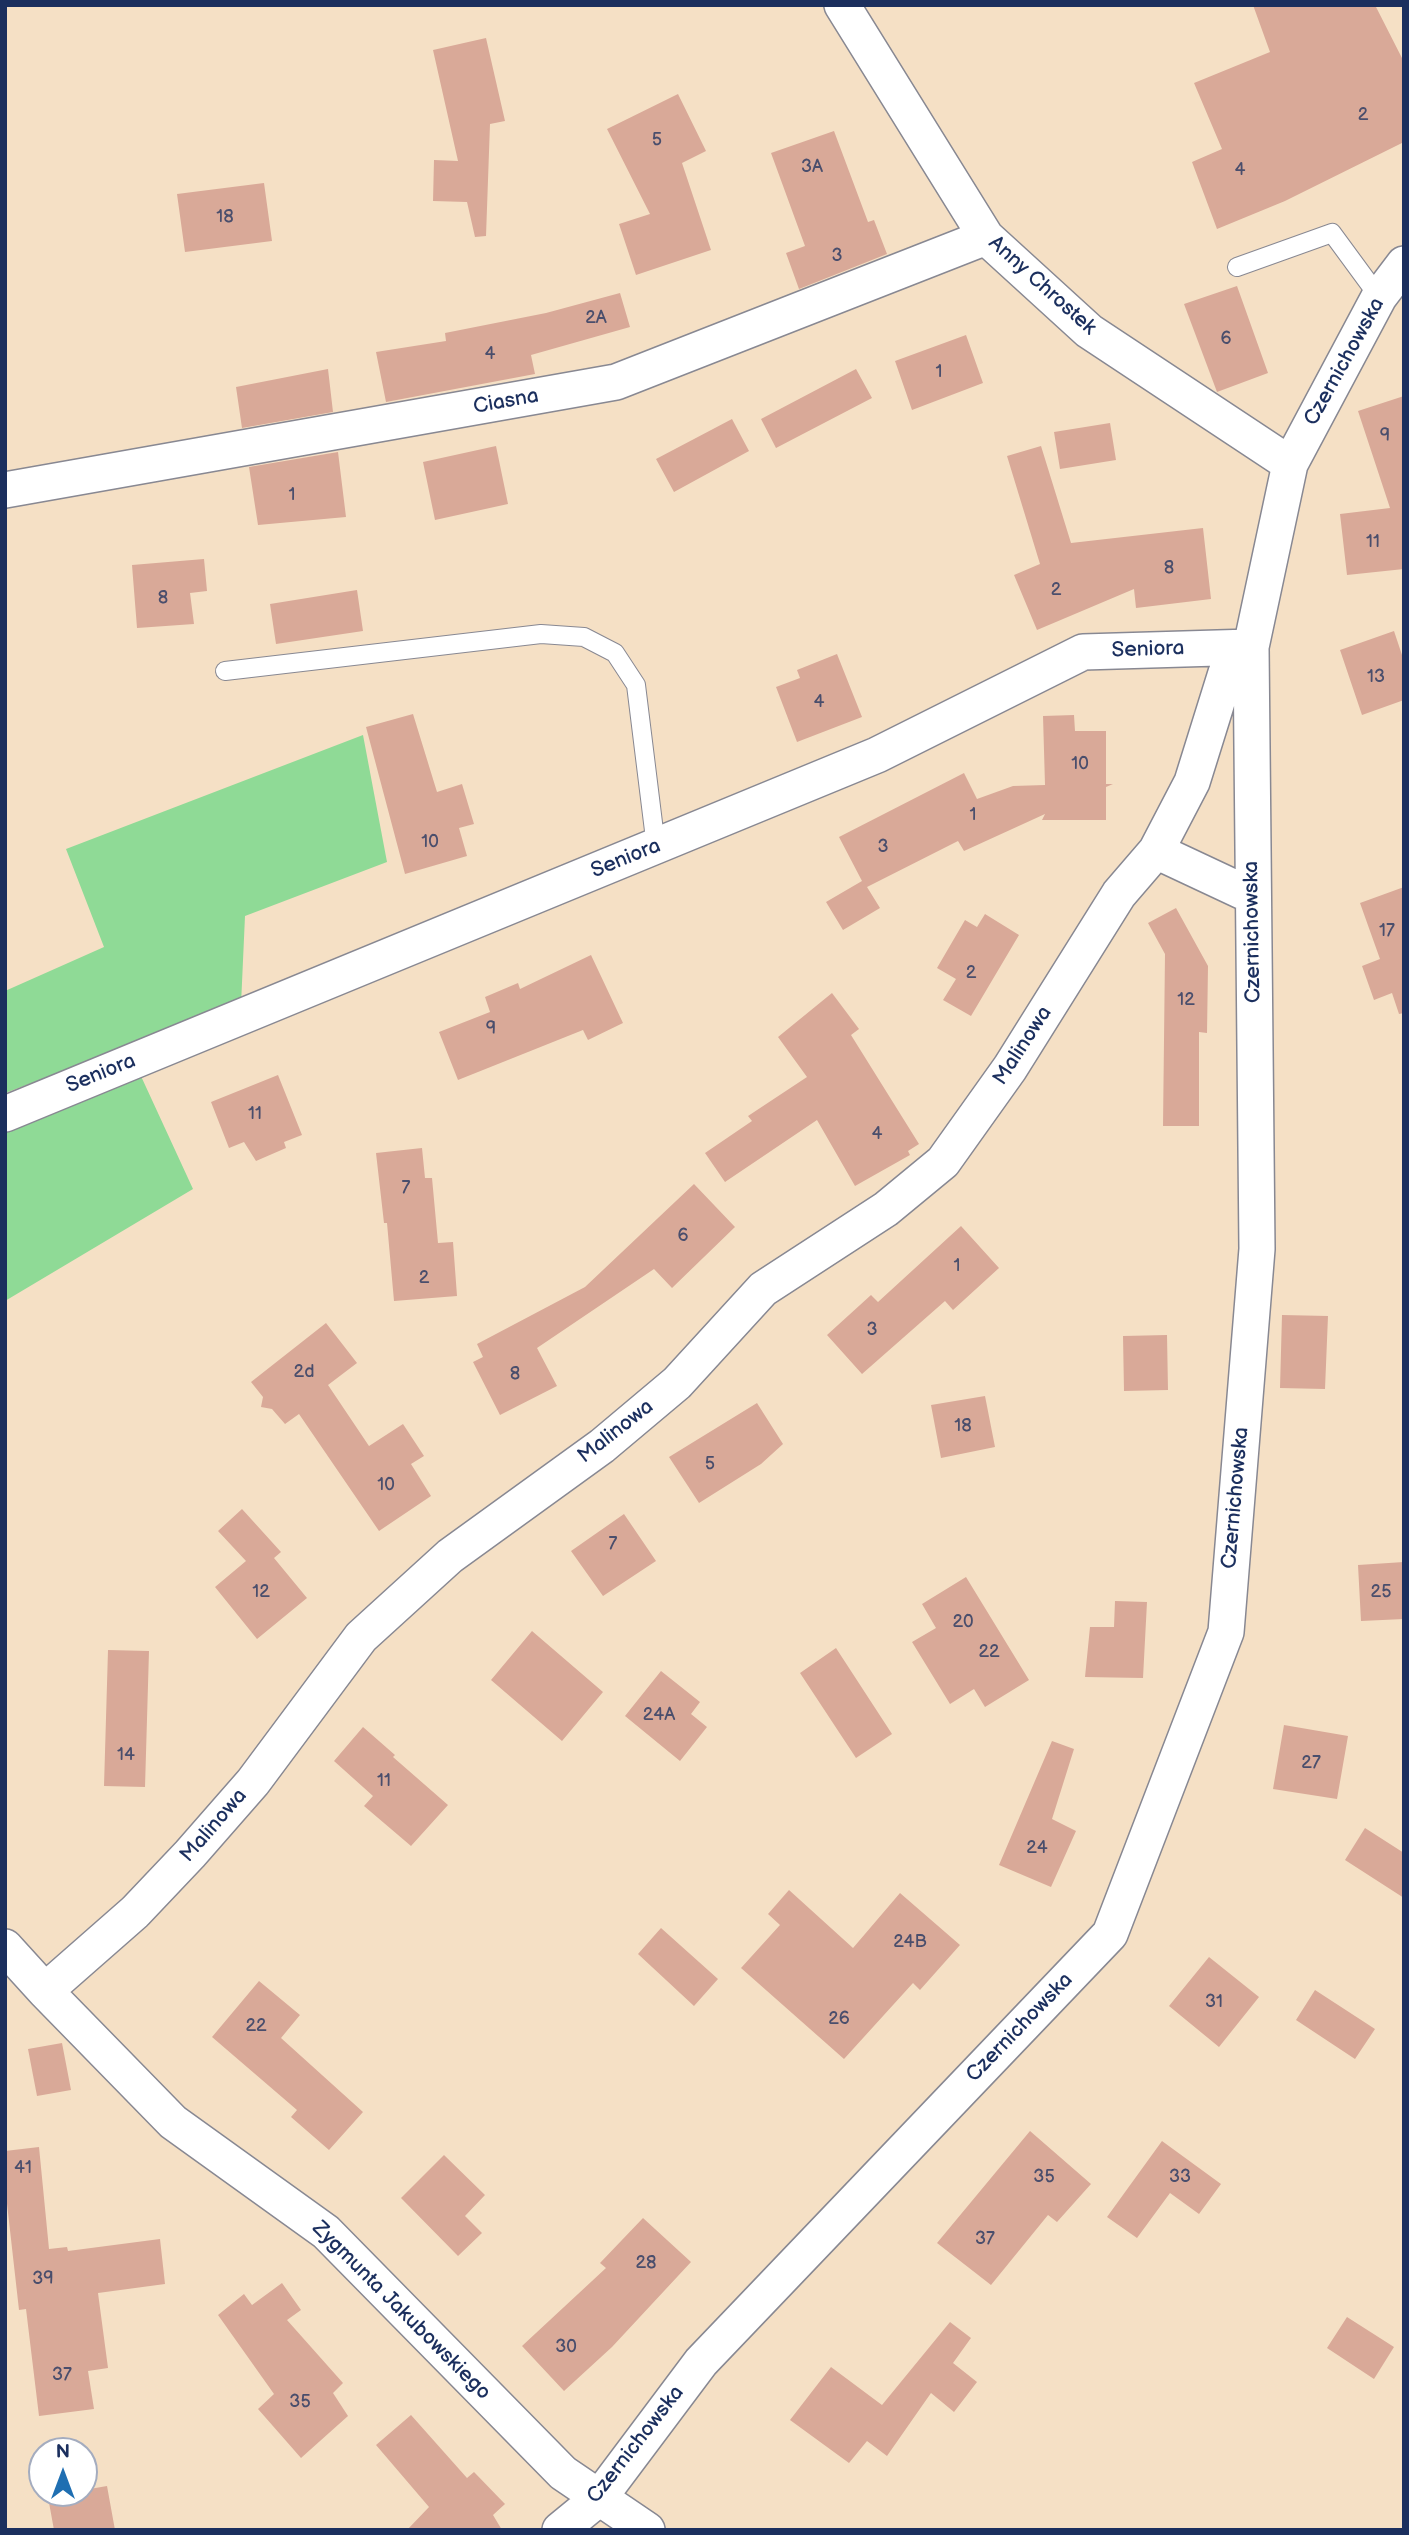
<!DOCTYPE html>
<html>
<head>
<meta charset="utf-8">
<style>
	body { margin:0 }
	#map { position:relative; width:1409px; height:2535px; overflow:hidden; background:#f5e0c5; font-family:"Balsamiq Sans",sans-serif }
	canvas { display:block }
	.frame { position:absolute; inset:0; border:7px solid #1b2f5e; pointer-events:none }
	.north { position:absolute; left:28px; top:2437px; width:70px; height:70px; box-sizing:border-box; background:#fff; border:2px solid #a4acbf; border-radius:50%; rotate:0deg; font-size:19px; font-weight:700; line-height:28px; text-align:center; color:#1b2f5e }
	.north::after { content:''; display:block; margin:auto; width:24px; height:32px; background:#1f6fb2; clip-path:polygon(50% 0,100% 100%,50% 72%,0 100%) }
</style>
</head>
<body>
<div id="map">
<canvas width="1409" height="2535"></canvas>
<div class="frame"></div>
<div class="north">N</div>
</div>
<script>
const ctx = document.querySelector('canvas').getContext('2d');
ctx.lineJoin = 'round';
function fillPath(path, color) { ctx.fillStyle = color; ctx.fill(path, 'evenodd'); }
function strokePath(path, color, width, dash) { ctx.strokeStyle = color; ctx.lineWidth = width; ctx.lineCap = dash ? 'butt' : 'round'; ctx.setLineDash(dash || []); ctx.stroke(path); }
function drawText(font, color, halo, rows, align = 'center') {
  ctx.font = font + ' "Balsamiq Sans",sans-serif'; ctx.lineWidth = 6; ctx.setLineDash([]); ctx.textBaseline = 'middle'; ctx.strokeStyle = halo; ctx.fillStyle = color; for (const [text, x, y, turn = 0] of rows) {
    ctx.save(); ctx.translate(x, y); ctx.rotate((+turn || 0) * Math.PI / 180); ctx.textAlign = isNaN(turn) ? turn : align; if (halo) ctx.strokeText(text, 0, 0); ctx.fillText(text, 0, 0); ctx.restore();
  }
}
fillPath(new Path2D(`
	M 363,735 L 387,862 L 245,916 L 241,1005 L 5,1093 L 5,991 L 104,947 L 66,849 Z
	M 140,1074 L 193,1189 L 5,1301 L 5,1130 Z`), '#8fda96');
fillPath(new Path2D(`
	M 1253,5 L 1375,5 L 1404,62 L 1404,142 L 1285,201 L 1217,229 L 1192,162 L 1222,149 L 1194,83 L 1270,52 Z
	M 486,38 L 505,121 L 490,124 L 486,236 L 475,237 L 467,202 L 433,201 L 434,160 L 458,161 L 433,50 Z
	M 678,94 L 706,151 L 682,163 L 711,250 L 636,275 L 619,224 L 650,214 L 607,129 Z
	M 834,131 L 868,222 L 874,220 L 887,254 L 799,289 L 786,253 L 805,246 L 771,153 Z
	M 264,183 L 272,241 L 185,252 L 177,194 Z
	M 1237,286 L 1268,373 L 1217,392 L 1184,304 Z
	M 620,293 L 630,327 L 531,355 L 535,374 L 386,402 L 376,352 L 446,341 L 445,333 L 546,313 Z
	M 966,335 L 983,383 L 912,410 L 895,361 Z
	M 328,369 L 333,412 L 242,428 L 236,387 Z
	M 856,369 L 872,398 L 776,448 L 761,419 Z
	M 1404,396 L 1404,569 L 1347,575 L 1340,514 L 1390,508 L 1358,411 Z
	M 732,419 L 749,451 L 674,492 L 656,459 Z
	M 1110,423 L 1116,460 L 1060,469 L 1054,432 Z
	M 496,446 L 508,504 L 435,520 L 423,462 Z
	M 1041,446 L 1071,543 L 1203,528 L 1211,599 L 1136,608 L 1134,589 L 1037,630 L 1014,575 L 1040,564 L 1007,456 Z
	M 338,452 L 346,517 L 258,525 L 249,467 Z
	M 204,559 L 207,591 L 190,593 L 194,624 L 137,628 L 132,565 Z
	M 357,590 L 363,631 L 276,644 L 270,604 Z
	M 1394,631 L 1404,661 L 1404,700 L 1362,715 L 1340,650 Z
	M 837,654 L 862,717 L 797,742 L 776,687 L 800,678 L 797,670 Z
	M 413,714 L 437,792 L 462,784 L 474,824 L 459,828 L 467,856 L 405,874 L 366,727 Z
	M 1074,715 L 1075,731 L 1106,731 L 1106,784 L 1113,784 L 1106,787 L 1106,820 L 1042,820 L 1045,814 L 964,851 L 958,841 L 867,887 L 880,908 L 843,930 L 826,902 L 862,881 L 839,837 L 964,773 L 977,799 L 1013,786 L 1045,785 L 1043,716 Z
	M 1404,887 L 1404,1013 L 1399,1014 L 1392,993 L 1374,1000 L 1362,966 L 1380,959 L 1360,903 Z
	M 1176,908 L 1208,966 L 1207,1033 L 1199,1032 L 1199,1126 L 1163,1126 L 1165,954 L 1148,923 Z
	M 985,914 L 1019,935 L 971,1016 L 943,1000 L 956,979 L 937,968 L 965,920 L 977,927 Z
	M 591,955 L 623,1023 L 588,1040 L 583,1030 L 458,1080 L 439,1032 L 490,1012 L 485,997 L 518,983 L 520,989 Z
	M 832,993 L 859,1029 L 851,1035 L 919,1144 L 908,1151 L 910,1155 L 855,1186 L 817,1120 L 725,1182 L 705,1153 L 752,1121 L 748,1116 L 807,1077 L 778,1037 Z
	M 278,1075 L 302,1135 L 284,1142 L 286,1148 L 256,1161 L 244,1142 L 229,1148 L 211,1102 Z
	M 422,1148 L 425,1178 L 432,1178 L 438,1243 L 453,1242 L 457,1296 L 394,1301 L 387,1223 L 384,1223 L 376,1153 Z
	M 694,1184 L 735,1227 L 672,1288 L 654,1269 L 537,1348 L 557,1386 L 500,1415 L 473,1362 L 483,1357 L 477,1344 L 585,1287 Z
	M 961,1226 L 999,1268 L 953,1310 L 945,1301 L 862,1374 L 827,1335 L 871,1295 L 878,1302 Z
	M 1282,1315 L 1328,1316 L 1325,1389 L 1280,1388 Z
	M 326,1323 L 357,1363 L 328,1385 L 369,1446 L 403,1424 L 424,1456 L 411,1464 L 431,1496 L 379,1531 L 299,1414 L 285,1424 L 272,1409 L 261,1407 L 263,1397 L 251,1382 Z
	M 1167,1335 L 1168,1390 L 1124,1391 L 1123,1336 Z
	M 985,1396 L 995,1447 L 941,1458 L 931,1405 Z
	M 757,1403 L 783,1444 L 761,1464 L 699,1503 L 669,1457 Z
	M 242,1509 L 281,1552 L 274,1558 L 307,1598 L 257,1639 L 215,1587 L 246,1561 L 218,1531 Z
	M 624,1514 L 656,1561 L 603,1596 L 571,1551 Z
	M 1404,1562 L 1404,1619 L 1361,1621 L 1358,1565 Z
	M 966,1577 L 1029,1680 L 985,1707 L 974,1689 L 950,1704 L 912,1642 L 936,1628 L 922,1604 Z
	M 1115,1601 L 1147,1602 L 1143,1678 L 1085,1677 L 1090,1627 L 1114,1627 Z
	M 532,1631 L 603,1692 L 562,1741 L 491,1680 Z
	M 836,1648 L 892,1734 L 856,1758 L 800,1673 Z
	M 108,1650 L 149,1651 L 145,1787 L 104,1786 Z
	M 661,1671 L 700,1702 L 691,1714 L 707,1727 L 680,1761 L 625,1716 Z
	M 1284,1725 L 1348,1736 L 1337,1799 L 1273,1789 Z
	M 363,1727 L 395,1755 L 393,1757 L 448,1805 L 411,1846 L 364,1806 L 373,1796 L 334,1761 Z
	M 1052,1741 L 1074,1749 L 1052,1819 L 1076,1831 L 1051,1887 L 999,1865 Z
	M 1365,1828 L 1404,1853 L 1404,1898 L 1345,1860 Z
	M 789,1890 L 853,1948 L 900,1893 L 960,1945 L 920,1990 L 913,1983 L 844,2059 L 741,1968 L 780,1925 L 768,1914 Z
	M 661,1928 L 718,1979 L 694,2006 L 638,1954 Z
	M 1209,1957 L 1259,1997 L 1219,2047 L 1169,2006 Z
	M 259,1981 L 300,2015 L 281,2038 L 363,2112 L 329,2150 L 291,2117 L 297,2110 L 212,2037 Z
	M 1315,1990 L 1375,2029 L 1355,2059 L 1296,2020 Z
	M 62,2043 L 71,2090 L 37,2096 L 28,2049 Z
	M 1030,2131 L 1091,2184 L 1057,2222 L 1048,2215 L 991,2285 L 937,2243 Z
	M 1162,2141 L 1221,2184 L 1199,2214 L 1170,2193 L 1137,2238 L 1107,2217 Z
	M 39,2147 L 49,2249 L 67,2247 L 68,2251 L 160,2239 L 165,2284 L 98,2293 L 108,2368 L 88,2371 L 94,2409 L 39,2416 L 26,2309 L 19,2310 L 5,2186 L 5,2151 Z
	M 444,2155 L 485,2195 L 465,2216 L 482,2233 L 458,2256 L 401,2198 Z
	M 643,2218 L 691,2262 L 612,2347 L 564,2391 L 522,2346 L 606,2268 L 600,2263 Z
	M 282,2283 L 301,2310 L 287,2320 L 343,2383 L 333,2393 L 348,2416 L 301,2458 L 258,2409 L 274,2394 L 218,2315 L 244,2294 L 252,2305 Z
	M 1347,2317 L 1394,2347 L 1374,2379 L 1327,2348 Z
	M 950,2322 L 971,2338 L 953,2363 L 977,2382 L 954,2412 L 931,2393 L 887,2456 L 867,2441 L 849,2463 L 790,2420 L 831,2367 L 882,2405 Z
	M 411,2415 L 467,2478 L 474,2472 L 505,2504 L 493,2515 L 502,2530 L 407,2530 L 429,2507 L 376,2445 Z
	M 107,2486 L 115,2530 L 54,2530 L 48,2497 L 84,2493 L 84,2490 Z`), '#d9a998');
const service = new Path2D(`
	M 1237,267 L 1332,233 L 1379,297
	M 225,671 L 541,634 L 584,637 L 615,653 L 636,685 L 656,847`);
const minor = new Path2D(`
	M 842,5 L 986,237 L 1089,331 L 1290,464
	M 5,490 L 616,382 L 986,237
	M 1156,851 L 1192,782 L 1226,673 L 1251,647
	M 5,1114 L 877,755 L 1083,652 L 1251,647
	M 5,1947 L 45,1991 L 173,2122 L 326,2232 L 563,2473 L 647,2530
	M 45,1991 L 135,1912 L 190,1854 L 253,1782 L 361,1637 L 450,1556 L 602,1446 L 677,1383 L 763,1289 L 886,1209 L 943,1162 L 1010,1068 L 1119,894 L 1156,851 L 1252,896
	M 560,2530 L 599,2498 L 701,2362 L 1110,1934 L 1226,1632 L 1257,1249 L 1251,647 L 1290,464 L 1379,297 L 1404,264`);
strokePath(service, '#888892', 20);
strokePath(minor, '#888892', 38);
strokePath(service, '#fff', 18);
strokePath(minor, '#fff', 35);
drawText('18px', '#4a4e6c', null, [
	["2",1363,115],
	["5",657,140],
	["3A",812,167],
	["4",1240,170],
	["18",225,217],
	["3",837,256],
	["2A",596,318],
	["6",1226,339],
	["4",490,354],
	["1",939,372],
	["9",1385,436],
	["1",292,495],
	["11",1373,542],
	["8",1169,568],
	["2",1056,590],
	["8",163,598],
	["13",1376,677],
	["4",819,702],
	["10",1080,764],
	["1",973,815],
	["10",430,842],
	["3",883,847],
	["17",1387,931],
	["2",971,973],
	["12",1186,1000],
	["9",491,1029],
	["11",255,1114],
	["4",877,1134],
	["7",406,1188],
	["6",683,1236],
	["1",957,1266],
	["2",424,1278],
	["3",872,1330],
	["2d",304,1372],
	["8",515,1374],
	["18",963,1426],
	["5",710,1464],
	["10",386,1485],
	["7",613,1544],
	["12",261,1592],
	["25",1381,1592],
	["20",963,1622],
	["22",989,1652],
	["24A",659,1715],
	["14",126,1755],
	["27",1311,1763],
	["11",384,1781],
	["24",1037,1848],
	["24B",910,1942],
	["31",1214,2002],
	["26",839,2019],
	["22",256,2026],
	["41",23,2168],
	["35",1044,2177],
	["33",1180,2177],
	["37",985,2239],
	["28",646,2263],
	["39",43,2279],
	["30",566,2347],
	["37",62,2375],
	["35",300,2402]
]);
drawText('21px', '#1b2f5e', '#fff', [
	["Anny Chrostek",1042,286,42],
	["Czernichowska",1345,362,-61],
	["Ciasna",506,402,-10],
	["Seniora",1148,650,-2],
	["Seniora",626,859,-22],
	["Czernichowska",1253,932,-91],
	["Malinowa",1023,1046,-57],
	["Seniora",101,1074,-22],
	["Malinowa",616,1432,-38],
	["Czernichowska",1236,1498,-85],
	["Malinowa",214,1826,-49],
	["Czernichowska",1020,2028,-46],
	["Zygmunta Jakubowskiego",401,2311,45],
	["Czernichowska",636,2445,-52]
]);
</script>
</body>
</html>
